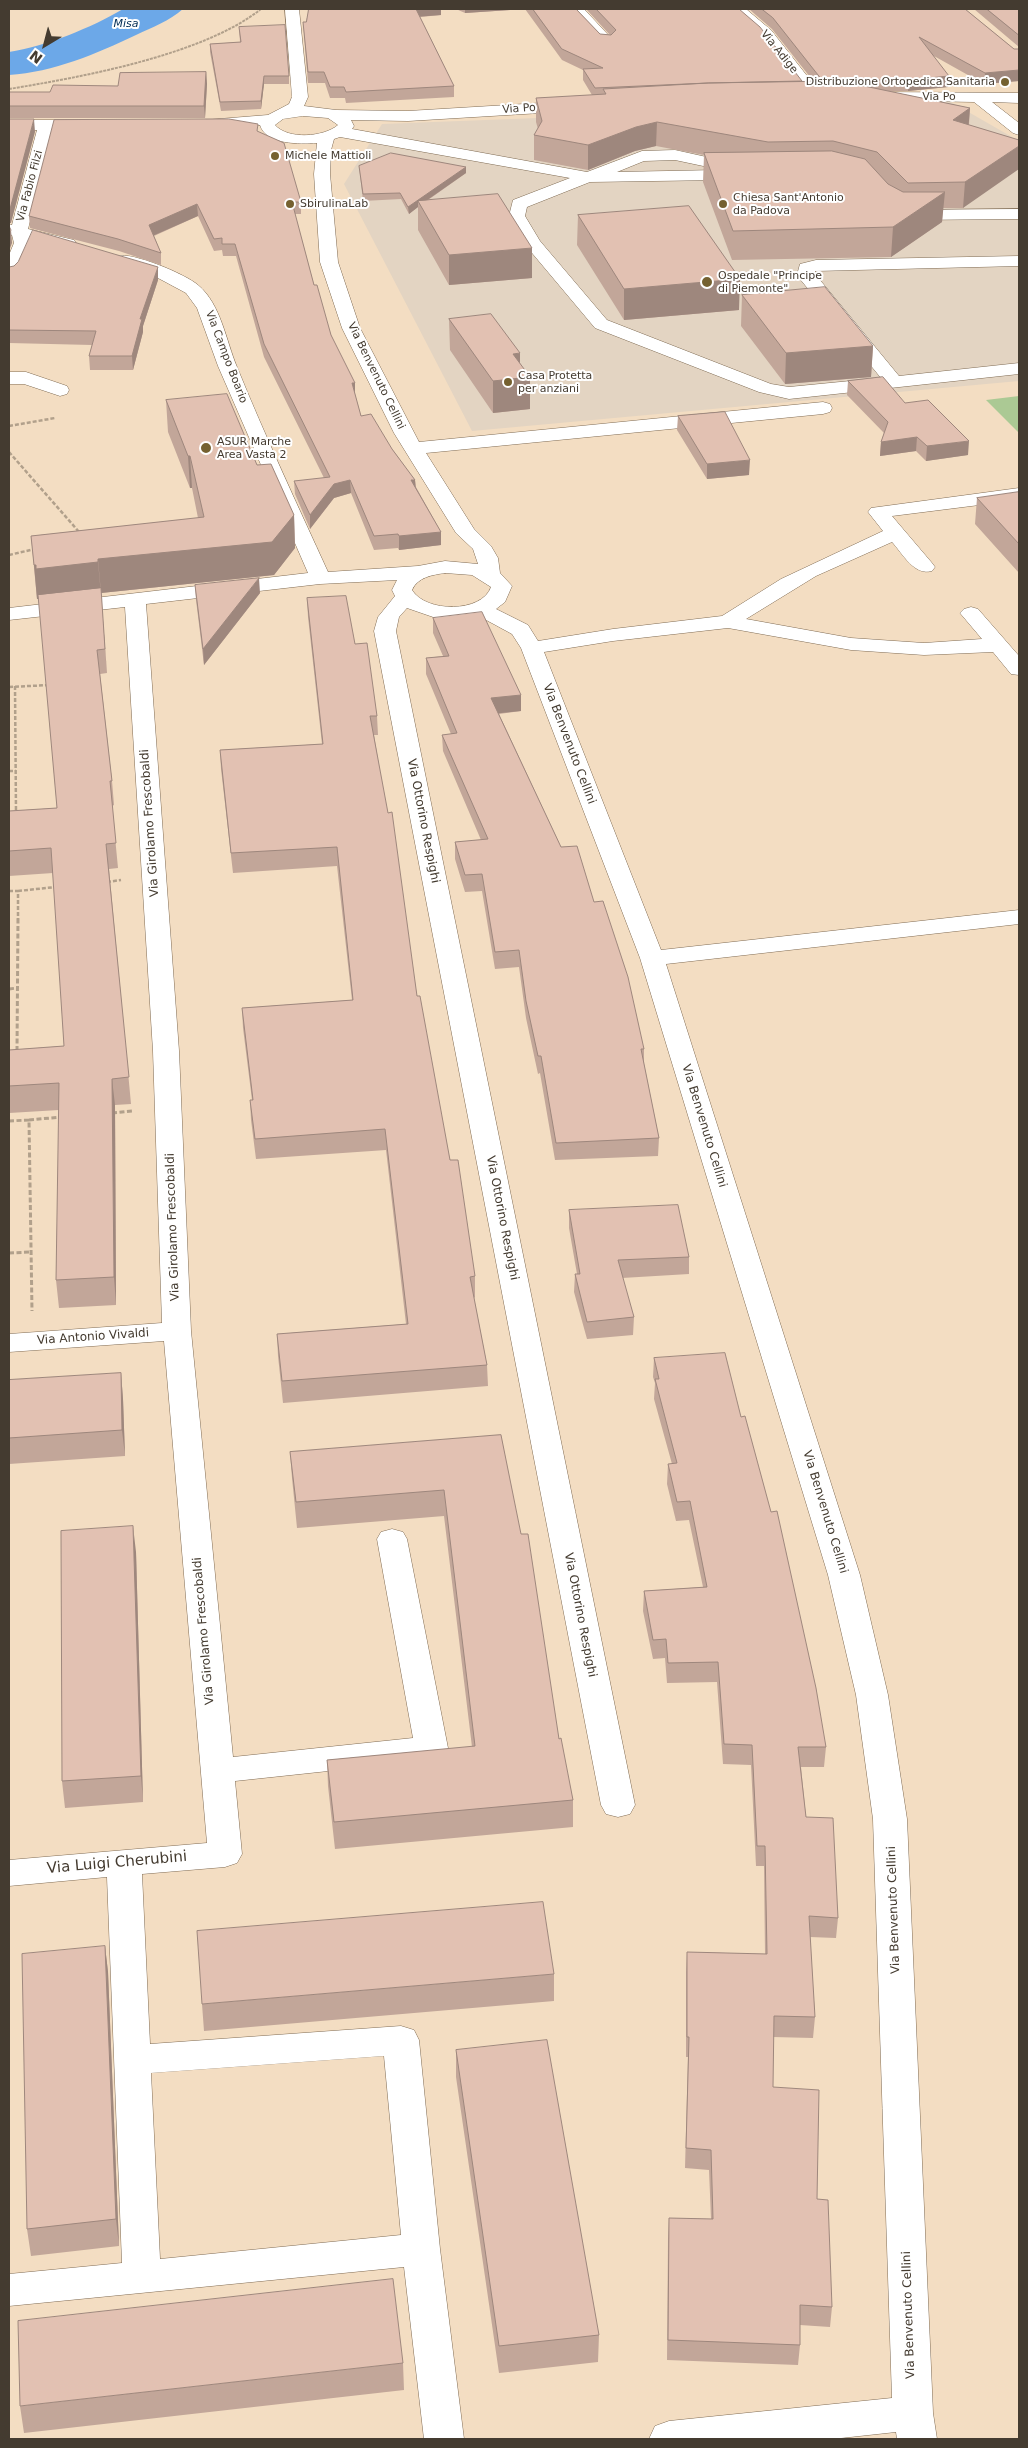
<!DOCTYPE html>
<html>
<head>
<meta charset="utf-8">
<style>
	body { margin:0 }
	#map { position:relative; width:1028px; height:2448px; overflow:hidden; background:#f3ddc2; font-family:"DejaVu Sans",sans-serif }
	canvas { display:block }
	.frame { position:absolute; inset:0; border:10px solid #443b30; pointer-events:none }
	.north { position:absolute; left:20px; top:20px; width:50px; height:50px; -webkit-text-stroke:4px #fff; paint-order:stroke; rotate:217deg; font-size:14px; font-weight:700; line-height:20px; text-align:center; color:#443b30 }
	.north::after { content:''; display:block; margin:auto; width:18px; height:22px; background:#443b30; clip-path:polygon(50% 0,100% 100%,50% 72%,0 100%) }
</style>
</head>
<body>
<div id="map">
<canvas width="1028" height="2448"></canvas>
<div class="frame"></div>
<div class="north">N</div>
</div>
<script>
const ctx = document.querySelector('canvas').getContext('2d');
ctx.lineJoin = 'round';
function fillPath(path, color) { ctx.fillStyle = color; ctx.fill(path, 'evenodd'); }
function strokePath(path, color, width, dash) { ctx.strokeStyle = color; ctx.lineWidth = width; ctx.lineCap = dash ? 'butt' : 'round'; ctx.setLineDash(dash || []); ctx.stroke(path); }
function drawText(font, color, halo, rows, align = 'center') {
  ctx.font = font + ' "DejaVu Sans",sans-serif'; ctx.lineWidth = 4; ctx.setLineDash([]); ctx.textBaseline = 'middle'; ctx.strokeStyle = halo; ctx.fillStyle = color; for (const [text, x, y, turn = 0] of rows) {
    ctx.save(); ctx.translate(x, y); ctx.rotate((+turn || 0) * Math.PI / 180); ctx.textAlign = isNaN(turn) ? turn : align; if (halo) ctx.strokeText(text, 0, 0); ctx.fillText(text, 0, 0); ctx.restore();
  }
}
fillPath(new Path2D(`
	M 951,102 L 1019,141 L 1019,381 L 472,431 L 344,184 L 382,124 Z`), '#e3d4c2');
fillPath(new Path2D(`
	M 1019,396 L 1019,433 L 986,400 Z`), '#abc994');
fillPath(new Path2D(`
	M 123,9 L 183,9 C 169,21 153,27 136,35 C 96,54 54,72 9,75 L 9,52 C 46,46 91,28 123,9 Z`), '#6ca8e8');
const minor = new Path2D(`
	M 285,9 L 299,9 L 308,97 L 304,106 L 336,110 L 408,111 L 574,101 L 582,106 L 574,111 L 408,121 L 351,120 L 354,126 L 352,129 L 587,172 L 642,151 L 675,150 L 747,166 L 749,169 L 747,172 L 741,174 L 675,160 L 644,161 L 617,172 L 718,170 L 724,172 L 726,175 L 724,178 L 718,180 L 590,182 L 527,207 L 525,216 L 540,241 L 607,320 L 771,384 L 789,387 L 881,378 L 800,279 L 797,275 L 800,264 L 816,260 L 1019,256 L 1019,266 L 815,271 L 815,274 L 899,376 L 1019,363 L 1019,374 L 789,399 L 759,392 L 595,328 L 527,247 L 509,216 L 513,200 L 570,178 L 340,137 L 334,139 L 331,150 L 330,174 L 338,262 L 360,328 L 419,442 L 823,402 L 830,404 L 832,408 L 830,412 L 823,414 L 426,453 L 474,529 L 491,546 L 498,558 L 500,573 L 512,586 L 505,602 L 496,609 L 528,625 L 538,641 L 613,629 L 722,616 L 781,579 L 883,531 L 868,512 L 871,508 L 1019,488 L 1019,500 L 892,516 L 932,563 L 935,567 L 932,571 C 914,576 903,554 892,542 L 816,576 L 746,619 L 851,638 L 924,643 L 982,639 L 960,613 L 964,609 L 971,607 L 978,609 L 1019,656 L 1019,675 L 1011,674 L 993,652 L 924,655 L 851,650 L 728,628 L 613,641 L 544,652 L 661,950 L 1019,910 L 1019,924 L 666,964 L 860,1575 L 888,1695 L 907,1819 L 933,2413 L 937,2439 L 897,2439 L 896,2432 L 832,2439 L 649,2439 L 655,2426 L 669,2421 L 892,2398 L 873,1819 L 856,1695 L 828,1575 L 640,958 L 521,648 L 512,634 L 477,615 L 454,619 L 436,618 L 407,608 L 399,617 L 396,631 L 635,1805 L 630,1814 L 618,1817 L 606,1814 L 601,1805 L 374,631 L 378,617 L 395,596 L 392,590 L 397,580 L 320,584 L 146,604 L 179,1051 L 191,1331 L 233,1757 L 413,1738 L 377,1539 L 381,1532 L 392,1529 L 403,1532 L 407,1539 L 448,1748 L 443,1756 L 431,1760 L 235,1781 L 242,1854 L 237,1863 L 225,1867 L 142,1874 L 150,2044 L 401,2026 L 414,2030 L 419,2040 L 440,2249 L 464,2439 L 424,2439 L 404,2267 L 9,2306 L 9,2274 L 122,2263 L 107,1877 L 9,1886 L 9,1860 L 207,1843 L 164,1341 L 9,1352 L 9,1334 L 162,1323 L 153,1051 L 125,607 L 9,620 L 9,608 L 308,573 L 218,366 L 197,308 L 186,293 L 158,278 L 117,264 L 114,260 L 117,256 C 133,252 185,274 198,285 C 221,304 226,341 237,367 C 265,436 297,504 328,572 L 418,566 L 445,561 L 478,564 L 473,549 L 456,533 L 394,433 L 342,328 L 320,262 L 314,174 L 317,143 C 300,144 266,145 260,125 L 206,130 L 198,125 L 206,120 L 268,115 L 289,104 L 292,97 ZM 303,116 L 328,118 L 338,125 C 324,137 288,140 275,125 L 283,119 ZM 445,573 L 472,575 L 491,587 C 482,613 426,613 412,590 C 418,577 432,575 445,573 ZM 384,2056 L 401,2235 L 160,2259 L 151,2073 Z
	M 569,9 L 584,9 L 611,38 L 614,41 L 611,44 L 601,44 Z
	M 730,9 L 746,9 L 771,30 L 822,95 L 824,98 L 822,101 L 810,101 L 761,36 Z
	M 879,92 L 1019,93 L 1019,103 L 992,102 L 1019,123 L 1019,135 L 1013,133 L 974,102 L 873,100 L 871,97 Z
	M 9,120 L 88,120 L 96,125 L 88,130 L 53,130 L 28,229 L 74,240 L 77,244 L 74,248 L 68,249 L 31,240 L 32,243 L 18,274 L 15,278 L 9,279 L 9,255 L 14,243 L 12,235 L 9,234 L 9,224 L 12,225 L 37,130 L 9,130 Z
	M 1019,209 L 1019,219 L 906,220 L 900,219 L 898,215 L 900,211 L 906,210 Z
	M 9,372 L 26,372 L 67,386 L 69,390 L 67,394 L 60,396 L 24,384 L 9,384 Z`);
strokePath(minor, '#806c54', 1);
strokePath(new Path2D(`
	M 9,89 C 82,77 203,55 261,9`), '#b1a08b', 2, [3, 1]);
strokePath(new Path2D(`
	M 9,426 L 55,418
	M 9,452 L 80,533
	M 9,555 L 35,549
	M 15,686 L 16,813
	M 9,687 L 50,685
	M 9,771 L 16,771
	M 107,882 L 121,880
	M 9,891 L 18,891 L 18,919
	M 18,891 L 56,887`), '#b1a08b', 2.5, [4, 2]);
strokePath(new Path2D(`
	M 9,989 L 17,988
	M 17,1051 L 18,918
	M 112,1113 L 133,1111
	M 29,1120 L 61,1117
	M 9,1121 L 29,1120 L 32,1311
	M 9,1253 L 31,1252`), '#b1a08b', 3, [5, 2.5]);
fillPath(minor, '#fff');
fillPath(new Path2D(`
	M 309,9 L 441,9 L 441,15 L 420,17 L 454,86 L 454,97 L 346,103 L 345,98 L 330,98 L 325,83 L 308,83 L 303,22 L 306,22 Z
	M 456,9 L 576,9 L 600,34 L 610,35 L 586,9 L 739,9 L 802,82 L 814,82 L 772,29 L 749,9 L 965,9 L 1014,49 L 1019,49 L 1019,81 L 984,84 L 934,56 L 948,87 L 908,91 L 888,91 L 970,108 L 969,125 L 1019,140 L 963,208 L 943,208 L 942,222 L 891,257 L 732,260 L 703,182 L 704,155 L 656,146 L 635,151 L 588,170 L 534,160 L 534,135 L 538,129 L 536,122 L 536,98 L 592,95 L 583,80 L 583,70 L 562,60 L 525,9 L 465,13 Z
	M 974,9 L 1019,9 L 1019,47 Z
	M 239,27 L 289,76 L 289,84 L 264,84 L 261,109 L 221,111 L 210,52 L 210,44 L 240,42 Z
	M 206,72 L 207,84 L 205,118 L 9,118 L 9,92 L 50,92 L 118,86 Z
	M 258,132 L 301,202 L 301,214 L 295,214 L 314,285 L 331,335 L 355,394 L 361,416 L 392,449 L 415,480 L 416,487 L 441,532 L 441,545 L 399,550 L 398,548 L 374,550 L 351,493 L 334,498 L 310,529 L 295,494 L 294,481 L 324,478 L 264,357 L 236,256 L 223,256 L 222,250 L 214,251 L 198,216 L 154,236 L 161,253 L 161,265 L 119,251 L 30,228 L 29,216 Z
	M 359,166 L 466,167 L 466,173 L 428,200 L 532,248 L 532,278 L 449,285 L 418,230 L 418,207 L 409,214 L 401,199 L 363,201 Z
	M 578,215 L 739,310 L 624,320 L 577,245 Z
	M 9,267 L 158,280 L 143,326 L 143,332 L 133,370 L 90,370 L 89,356 L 92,345 L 9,343 Z
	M 742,295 L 873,346 L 871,377 L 785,384 L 741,326 Z
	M 449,319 L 520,363 L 530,409 L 493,413 L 450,350 Z
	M 848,381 L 905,403 L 968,455 L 926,461 L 916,451 L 880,456 L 881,442 L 884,433 L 847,395 Z
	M 166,400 L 257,465 L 294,515 L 295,548 L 274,575 L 101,593 L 107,673 L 100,674 L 112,781 L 114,805 L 112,806 L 118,868 L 109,869 L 131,1104 L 115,1105 L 116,1305 L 59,1308 L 56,1280 L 59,1110 L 9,1113 L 9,1050 L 64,1046 L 53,873 L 9,876 L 9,811 L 57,808 L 39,599 L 37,599 L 31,536 L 198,518 L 192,488 L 190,488 L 168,432 Z
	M 678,416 L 749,475 L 707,479 L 677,430 Z
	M 1019,492 L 1019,573 L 975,524 L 977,498 Z
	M 195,585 L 260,593 L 204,665 L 196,600 Z
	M 307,598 L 355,644 L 377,716 L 378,735 L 374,735 L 417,996 L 450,1160 L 475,1276 L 475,1297 L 474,1298 L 487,1365 L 488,1386 L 283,1403 L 278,1356 L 277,1334 L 406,1324 L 386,1150 L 256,1159 L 251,1120 L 250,1100 L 252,1100 L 243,1028 L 242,1008 L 352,1000 L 337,866 L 233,873 L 221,769 L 220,750 L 322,744 L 308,617 Z
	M 433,618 L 521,695 L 521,711 L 499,714 L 561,847 L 594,902 L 644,1049 L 644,1064 L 659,1138 L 658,1156 L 555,1160 L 540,1073 L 538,1074 L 526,1018 L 519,967 L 495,969 L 482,891 L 465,892 L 455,859 L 455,842 L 481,840 L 443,751 L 442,735 L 451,734 L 426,674 L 426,658 L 443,656 L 433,633 Z
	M 569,1210 L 689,1257 L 689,1274 L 622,1278 L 634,1317 L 633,1335 L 587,1339 L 574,1292 L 575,1274 L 577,1274 L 569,1228 Z
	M 654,1358 L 826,1747 L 824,1767 L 801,1767 L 806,1817 L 838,1918 L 836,1938 L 810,1937 L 815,2017 L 813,2038 L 773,2037 L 773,2087 L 817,2199 L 832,2307 L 830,2327 L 800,2325 L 800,2345 L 798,2365 L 667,2360 L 668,2238 L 669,2218 L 711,2219 L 709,2170 L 685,2168 L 688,2057 L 686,2057 L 686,1972 L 687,1952 L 765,1954 L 764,1866 L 756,1866 L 751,1765 L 723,1764 L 717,1682 L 667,1683 L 665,1658 L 653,1659 L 643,1611 L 644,1591 L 703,1587 L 689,1520 L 676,1521 L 667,1484 L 668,1464 L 672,1464 L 654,1399 L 655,1383 L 653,1377 Z
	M 121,1373 L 123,1399 L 125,1456 L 9,1464 L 9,1380 Z
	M 501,1435 L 559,1739 L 573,1800 L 573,1827 L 335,1849 L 328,1786 L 327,1760 L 472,1747 L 444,1516 L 297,1528 L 292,1478 L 290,1452 Z
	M 136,1552 L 143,1802 L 65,1808 L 62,1781 Z
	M 105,1946 L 108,1972 L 119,2246 L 31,2256 L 27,2229 Z
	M 554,1974 L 554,2001 L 204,2031 L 202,2004 Z
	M 456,2050 L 599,2335 L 598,2362 L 499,2373 L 456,2077 Z
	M 403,2363 L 404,2390 L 24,2433 L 20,2406 Z`), '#c2a699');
fillPath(new Path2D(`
	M 415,9 L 441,9 L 441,15 L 415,17 Z
	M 465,9 L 525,9 L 465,13 Z
	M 1019,70 L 1019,81 L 984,84 L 985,73 Z
	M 206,72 L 207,84 L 205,118 L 204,106 Z
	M 264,76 L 264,84 L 261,109 L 261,101 Z
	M 949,76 L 948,87 L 908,91 L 909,80 Z
	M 970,108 L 968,132 L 953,120 Z
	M 34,119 L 35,132 L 11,223 L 9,223 L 9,210 Z
	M 657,122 L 656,146 L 635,151 L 588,170 L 588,145 L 636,127 Z
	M 1019,146 L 1019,169 L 963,208 L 965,182 Z
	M 466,167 L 466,173 L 420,205 L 418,201 L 418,207 L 409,214 L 408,207 Z
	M 945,192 L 942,222 L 891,257 L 893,227 Z
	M 197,204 L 198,216 L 150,237 L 149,225 Z
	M 11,230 L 12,243 L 9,251 L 9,235 Z
	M 532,248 L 532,278 L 449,285 L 449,255 Z
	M 158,267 L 158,280 L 143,326 L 143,332 L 133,370 L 132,356 L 140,319 Z
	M 740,279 L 739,310 L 624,320 L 624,289 Z
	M 873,346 L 871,377 L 785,384 L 786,353 Z
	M 520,353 L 520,378 L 530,377 L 530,409 L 493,413 L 493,381 L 513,354 Z
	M 352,383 L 355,383 L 355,396 Z
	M 917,437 L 916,451 L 880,456 L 881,442 Z
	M 969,441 L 968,455 L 926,461 L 927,446 Z
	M 188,456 L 190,456 L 192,488 L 190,488 Z
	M 750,460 L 749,475 L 707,479 L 707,464 Z
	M 350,480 L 351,493 L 334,498 L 310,529 L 310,515 L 334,484 Z
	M 411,480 L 415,480 L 416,493 Z
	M 294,515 L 295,548 L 274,575 L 101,593 L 98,559 Z
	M 441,532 L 441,545 L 399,550 L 399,536 Z
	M 98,562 L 101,595 L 107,673 L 105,649 L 39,599 L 37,599 L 34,565 Z
	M 259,578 L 260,593 L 204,665 L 203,649 Z
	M 521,695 L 521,711 L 491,714 L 491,698 Z
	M 112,1079 L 115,1105 L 116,1305 L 114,1277 Z
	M 121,1373 L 123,1399 L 125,1456 L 122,1430 Z
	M 133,1526 L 136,1552 L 143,1802 L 141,1776 Z
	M 105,1946 L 108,1972 L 119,2246 L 116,2219 Z`), '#9e877d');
const building = new Path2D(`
	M 309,9 L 416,9 L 454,86 L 346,92 L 344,87 L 330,87 L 324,72 L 308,72 L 303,22 L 306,22 Z
	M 533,9 L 576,9 L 600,34 L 611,35 L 616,30 L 596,9 L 739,9 L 760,27 L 802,81 L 708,83 L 595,88 L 583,69 L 603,68 L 562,49 Z
	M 762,9 L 965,9 L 1014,49 L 1019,49 L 1019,70 L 985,73 L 919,37 L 949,76 L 909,80 L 822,80 L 773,18 Z
	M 987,9 L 1019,9 L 1019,35 Z
	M 285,25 L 289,76 L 264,76 L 261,101 L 220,102 L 210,44 L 241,42 L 239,27 Z
	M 206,72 L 204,106 L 9,106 L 9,92 L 50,92 L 53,85 L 118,86 L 120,73 Z
	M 840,81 L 970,108 L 953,120 L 1019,140 L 1019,146 L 965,182 L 908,183 L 877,152 L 833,141 L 768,142 L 657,122 L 636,127 L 588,145 L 534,135 L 542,121 L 536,98 L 606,94 L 603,89 L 708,83 Z
	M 9,119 L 34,119 L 10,209 L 9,210 Z
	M 229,119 L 258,124 L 257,131 L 284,143 L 301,202 L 292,202 L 314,285 L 317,285 L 331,335 L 355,383 L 352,383 L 361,416 L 371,414 L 392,449 L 415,480 L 411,480 L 441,532 L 399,536 L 398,534 L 374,536 L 350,480 L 334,484 L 310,515 L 294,481 L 330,477 L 264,344 L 235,244 L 222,244 L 222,238 L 214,239 L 197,204 L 149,225 L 161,253 L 118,239 L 29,216 L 54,120 Z
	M 832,151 L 865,159 L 888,184 L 903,192 L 945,192 L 893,227 L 733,231 L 704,153 Z
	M 391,153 L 466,167 L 408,207 L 400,193 L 363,194 L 359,166 Z
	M 498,194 L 532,248 L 449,255 L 418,201 Z
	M 689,206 L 740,279 L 624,289 L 578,215 Z
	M 9,226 L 11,230 L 9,235 Z
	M 33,230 L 158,267 L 140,319 L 142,319 L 132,356 L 89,356 L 96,331 L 9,330 L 9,267 L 14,266 L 18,262 Z
	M 825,287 L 873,346 L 786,353 L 742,295 Z
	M 491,314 L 520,353 L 513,354 L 530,377 L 493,381 L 449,319 Z
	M 883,377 L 905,403 L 928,400 L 969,441 L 927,446 L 917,437 L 881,442 L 888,422 L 848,381 Z
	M 227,394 L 257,465 L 271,464 L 294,515 L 272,542 L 98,559 L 98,562 L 36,569 L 36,565 L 34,565 L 31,536 L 204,517 L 190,456 L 188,456 L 166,400 Z
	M 725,412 L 750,460 L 707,464 L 678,416 Z
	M 1019,492 L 1019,544 L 977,498 Z
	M 259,578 L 203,649 L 195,585 Z
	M 101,588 L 105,649 L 97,650 L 112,781 L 110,781 L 116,843 L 106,844 L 129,1077 L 112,1079 L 114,1277 L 56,1280 L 59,1083 L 9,1086 L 9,1050 L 64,1046 L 51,848 L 9,851 L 9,811 L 57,808 L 38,595 Z
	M 346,596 L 355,644 L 367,643 L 377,716 L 370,716 L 388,813 L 392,812 L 417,996 L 420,996 L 450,1160 L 458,1160 L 475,1276 L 470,1277 L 487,1365 L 282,1381 L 277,1334 L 408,1324 L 385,1129 L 255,1139 L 250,1100 L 253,1100 L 242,1008 L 353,1000 L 337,847 L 231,853 L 220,750 L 323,744 L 307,598 Z
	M 482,612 L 521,695 L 491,698 L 561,847 L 577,846 L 594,902 L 603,901 L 628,977 L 644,1049 L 641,1049 L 659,1138 L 556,1143 L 541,1056 L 538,1056 L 526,1001 L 519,950 L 495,952 L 482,874 L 465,875 L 455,842 L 488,839 L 442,735 L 457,733 L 426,658 L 449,656 L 433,618 Z
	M 678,1205 L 689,1257 L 618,1260 L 634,1317 L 587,1322 L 575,1274 L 580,1274 L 569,1210 Z
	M 725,1353 L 741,1417 L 745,1416 L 771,1512 L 777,1511 L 816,1688 L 826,1747 L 798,1747 L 806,1817 L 833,1818 L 838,1918 L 809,1916 L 815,2017 L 774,2016 L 773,2087 L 819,2090 L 817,2199 L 828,2200 L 832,2307 L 800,2305 L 800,2345 L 668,2340 L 669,2218 L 713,2219 L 711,2150 L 686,2148 L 689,2037 L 687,2037 L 687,1952 L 767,1954 L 765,1846 L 757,1846 L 752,1745 L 724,1744 L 718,1662 L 668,1663 L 666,1639 L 653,1640 L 644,1591 L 707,1587 L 690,1501 L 677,1502 L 668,1464 L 677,1463 L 655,1379 L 659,1379 L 654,1358 Z
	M 121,1373 L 122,1430 L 9,1438 L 9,1380 Z
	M 501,1435 L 521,1534 L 528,1534 L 559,1739 L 561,1738 L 573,1800 L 334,1822 L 327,1760 L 475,1746 L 444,1490 L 296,1502 L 290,1452 Z
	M 133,1526 L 141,1776 L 62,1781 L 61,1531 Z
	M 543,1902 L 554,1974 L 202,2004 L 197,1931 Z
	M 105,1946 L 116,2219 L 27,2229 L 22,1954 Z
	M 547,2040 L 599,2335 L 499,2346 L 456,2050 Z
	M 393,2279 L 403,2363 L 20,2406 L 18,2321 Z`);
fillPath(building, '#e2c1b2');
strokePath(building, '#9e877d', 1);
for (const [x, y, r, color] of [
	[1005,82,5,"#756130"],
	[275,156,5,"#756130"],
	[290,204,5,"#756130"],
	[723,204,5,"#756130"],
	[707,282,6,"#756130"],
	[508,382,5,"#756130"],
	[206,448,6,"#756130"]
]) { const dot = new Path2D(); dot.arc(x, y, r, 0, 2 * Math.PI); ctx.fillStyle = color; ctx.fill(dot); strokePath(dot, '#fff', 2); }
drawText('italic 11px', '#002c54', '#fff', [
	["Misa",126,24]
]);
drawText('11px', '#443b30', '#fff', [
	["Via Adige",779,52,51],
	["Via Po",939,97],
	["Via Po",519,109,-4],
	["Via Fabio Filzi",30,186,-75],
	["Via Campo Boario",226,357,69],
	["Via Benvenuto Cellini",376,376,64]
]);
drawText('11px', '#443b30', '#fff', [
	["Distribuzione Ortopedica Sanitaria",995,82,"right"],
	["Michele Mattioli",285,156],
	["Chiesa Sant'Antonio",733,198],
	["da Padova",733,211],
	["SbirulinaLab",300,204],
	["Ospedale \"Principe",718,276],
	["di Piemonte\"",718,289],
	["Casa Protetta",518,376],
	["per anziani",518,389],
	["ASUR Marche",217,442],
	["Area Vasta 2",217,455]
], 'left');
drawText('12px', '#443b30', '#fff', [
	["Via Benvenuto Cellini",569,744,69],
	["Via Ottorino Respighi",423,821,79],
	["Via Girolamo Frescobaldi",150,823,-94],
	["Via Benvenuto Cellini",704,1126,73],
	["Via Ottorino Respighi",502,1218,79],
	["Via Girolamo Frescobaldi",173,1227,-92],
	["Via Antonio Vivaldi",93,1337,-4],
	["Via Benvenuto Cellini",825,1512,73],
	["Via Ottorino Respighi",580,1615,79],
	["Via Girolamo Frescobaldi",204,1631,-95],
	["Via Benvenuto Cellini",894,1910,-92],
	["Via Benvenuto Cellini",909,2315,-92]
]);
drawText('15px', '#443b30', '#fff', [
	["Via Luigi Cherubini",117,1863,-5]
]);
</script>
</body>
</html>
